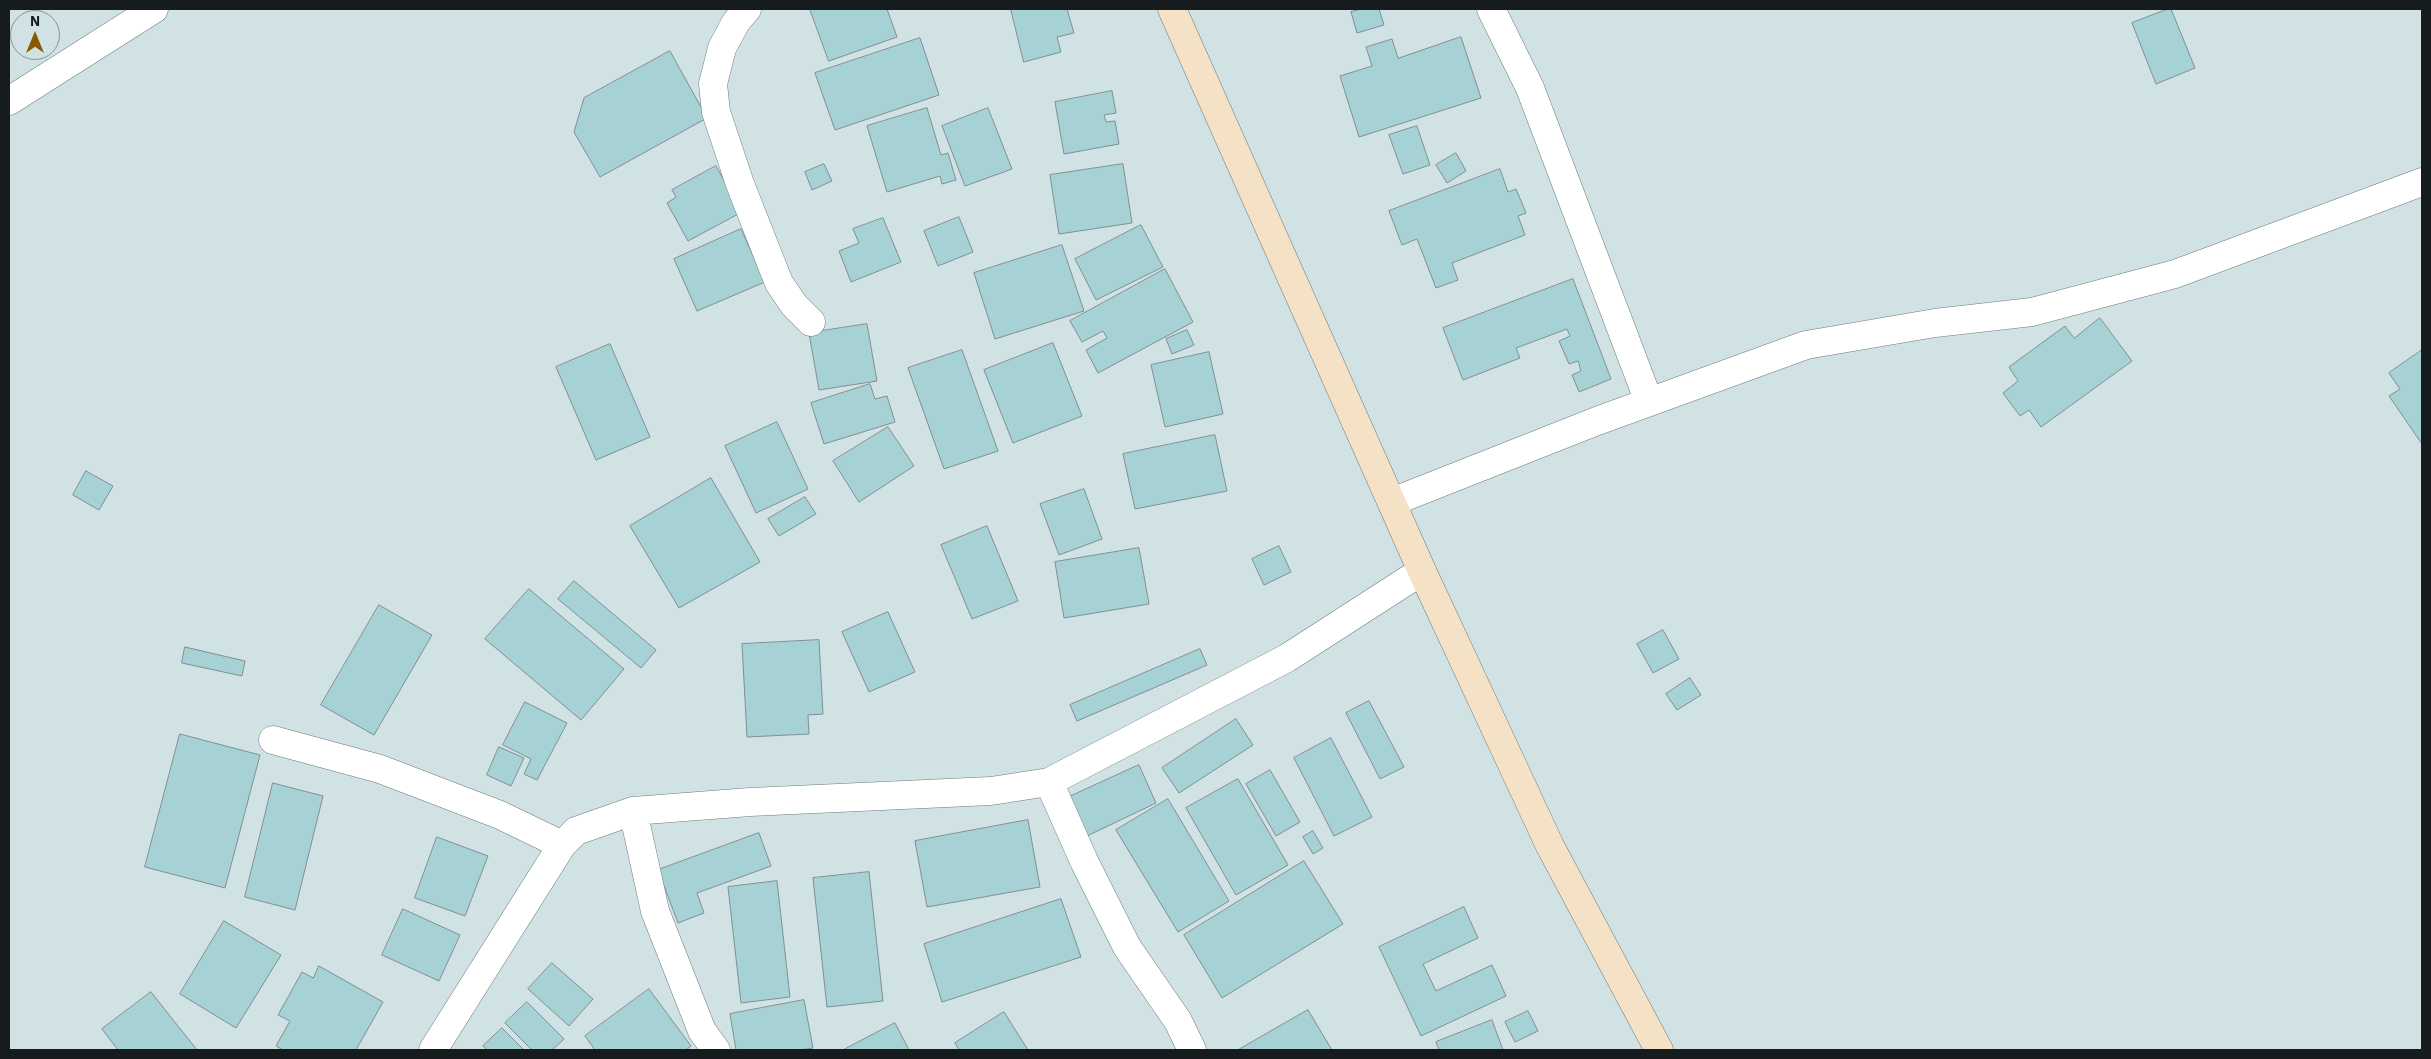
<!DOCTYPE html>
<html>
<head>
<meta charset="utf-8">
<style>
	body { margin:0 }
	#map { position:relative; width:2431px; height:1059px; overflow:hidden; background:#d1e2e4; font-family:"IBM Plex Sans",sans-serif }
	canvas { display:block }
	.frame { position:absolute; inset:0; border:10px solid #161c1d; pointer-events:none }
	.north { position:absolute; left:10px; top:10px; width:50px; height:50px; box-sizing:border-box; background:#d1e2e4; border:1px solid #869394; border-radius:50%; rotate:0deg; font-size:14px; font-weight:700; line-height:20px; text-align:center; color:#161c1d }
	.north::after { content:''; display:block; margin:auto; width:18px; height:22px; background:#8a5800; clip-path:polygon(50% 0,100% 100%,50% 72%,0 100%) }
</style>
</head>
<body>
<div id="map">
<canvas width="2431" height="1059"></canvas>
<div class="frame"></div>
<div class="north">N</div>
</div>
<script>
const ctx = document.querySelector('canvas').getContext('2d');
ctx.lineJoin = 'round';
function fillPath(path, color) { ctx.fillStyle = color; ctx.fill(path, 'evenodd'); }
function strokePath(path, color, width, dash) { ctx.strokeStyle = color; ctx.lineWidth = width; ctx.lineCap = dash ? 'butt' : 'round'; ctx.setLineDash(dash || []); ctx.stroke(path); }
const building = new Path2D(`
	M 810,9 L 887,9 L 897,37 L 829,61 Z
	M 1011,9 L 1067,9 L 1074,33 L 1057,37 L 1061,52 L 1024,62 Z
	M 1362,9 L 1379,9 L 1384,25 L 1357,33 L 1351,12 Z
	M 2168,9 L 2171,9 L 2195,68 L 2156,84 L 2132,23 Z
	M 1461,37 L 1481,98 L 1359,137 L 1340,76 L 1372,66 L 1366,47 L 1392,39 L 1398,58 Z
	M 920,38 L 939,95 L 835,130 L 815,73 Z
	M 670,51 L 707,118 L 600,177 L 574,132 L 584,98 Z
	M 1112,91 L 1116,113 L 1104,115 L 1106,122 L 1115,121 L 1119,144 L 1064,154 L 1055,102 Z
	M 927,108 L 941,155 L 948,153 L 956,180 L 942,184 L 940,176 L 887,192 L 867,126 Z
	M 988,108 L 1012,169 L 965,186 L 942,126 Z
	M 1417,126 L 1430,165 L 1403,174 L 1389,135 Z
	M 1456,153 L 1466,171 L 1447,183 L 1436,165 Z
	M 824,164 L 832,181 L 812,190 L 805,172 Z
	M 1123,164 L 1132,223 L 1059,234 L 1050,175 Z
	M 716,166 L 742,212 L 688,241 L 667,203 L 676,197 L 672,190 Z
	M 1500,169 L 1508,192 L 1516,189 L 1526,213 L 1518,216 L 1525,235 L 1452,263 L 1458,280 L 1436,288 L 1417,239 L 1402,245 L 1389,211 Z
	M 959,217 L 973,252 L 938,266 L 924,231 Z
	M 883,218 L 901,262 L 851,282 L 839,251 L 859,243 L 853,229 Z
	M 1141,225 L 1163,267 L 1096,300 L 1075,259 Z
	M 741,229 L 765,282 L 697,311 L 674,259 Z
	M 1062,245 L 1084,311 L 995,339 L 974,273 Z
	M 1165,269 L 1193,322 L 1098,373 L 1086,350 L 1107,338 L 1103,331 L 1082,342 L 1070,321 Z
	M 1573,279 L 1611,379 L 1579,392 L 1572,375 L 1581,371 L 1578,361 L 1569,364 L 1559,341 L 1570,336 L 1567,329 L 1516,348 L 1520,358 L 1463,380 L 1443,328 Z
	M 2100,318 L 2132,361 L 2041,427 L 2029,410 L 2020,416 L 2003,393 L 2018,381 L 2009,367 L 2065,326 L 2074,338 Z
	M 867,324 L 877,381 L 819,390 L 809,333 Z
	M 1187,330 L 1194,345 L 1172,354 L 1166,339 Z
	M 1053,343 L 1082,416 L 1013,443 L 984,370 Z
	M 610,344 L 650,437 L 596,460 L 556,367 Z
	M 962,350 L 998,451 L 944,469 L 908,368 Z
	M 2422,350 L 2422,444 L 2389,396 L 2400,389 L 2389,373 Z
	M 1209,352 L 1223,414 L 1165,427 L 1151,365 Z
	M 870,384 L 875,399 L 887,396 L 895,422 L 824,444 L 811,403 Z
	M 777,422 L 808,489 L 756,513 L 725,446 Z
	M 888,427 L 914,466 L 859,502 L 833,461 Z
	M 1215,435 L 1227,491 L 1135,509 L 1123,454 Z
	M 86,471 L 113,486 L 99,510 L 73,495 Z
	M 711,478 L 760,562 L 679,608 L 630,526 Z
	M 1084,489 L 1102,539 L 1059,555 L 1040,504 Z
	M 805,497 L 816,514 L 779,536 L 768,519 Z
	M 987,526 L 1018,601 L 972,619 L 941,545 Z
	M 1279,546 L 1291,572 L 1264,585 L 1252,559 Z
	M 1139,548 L 1149,604 L 1064,618 L 1055,562 Z
	M 574,581 L 656,650 L 641,668 L 558,599 Z
	M 529,589 L 624,669 L 581,720 L 485,639 Z
	M 379,605 L 432,635 L 374,735 L 321,705 Z
	M 888,612 L 915,672 L 869,692 L 842,632 Z
	M 1663,630 L 1679,659 L 1653,673 L 1637,644 Z
	M 819,640 L 823,714 L 808,715 L 809,734 L 747,737 L 742,644 Z
	M 185,647 L 245,661 L 242,676 L 182,663 Z
	M 1200,649 L 1207,665 L 1077,721 L 1070,705 Z
	M 1690,678 L 1701,695 L 1677,710 L 1666,694 Z
	M 1369,701 L 1404,767 L 1380,779 L 1346,713 Z
	M 525,702 L 567,723 L 537,780 L 524,774 L 531,759 L 503,745 Z
	M 1236,719 L 1253,745 L 1179,793 L 1162,768 Z
	M 180,734 L 260,755 L 225,888 L 145,867 Z
	M 1331,738 L 1372,817 L 1334,836 L 1294,758 Z
	M 499,747 L 524,758 L 511,786 L 487,775 Z
	M 1139,765 L 1156,803 L 1087,836 L 1069,797 Z
	M 1270,770 L 1300,822 L 1276,836 L 1246,784 Z
	M 1238,779 L 1288,865 L 1236,895 L 1186,808 Z
	M 273,783 L 323,796 L 295,910 L 245,897 Z
	M 1168,799 L 1229,901 L 1178,932 L 1116,830 Z
	M 1028,820 L 1040,887 L 927,907 L 915,841 Z
	M 1313,831 L 1323,848 L 1313,854 L 1303,837 Z
	M 759,833 L 771,866 L 697,893 L 704,913 L 678,923 L 658,870 Z
	M 437,837 L 488,856 L 465,916 L 415,898 Z
	M 1304,861 L 1343,924 L 1222,998 L 1184,935 Z
	M 869,872 L 883,1001 L 827,1007 L 813,878 Z
	M 777,881 L 790,997 L 741,1003 L 728,887 Z
	M 1061,899 L 1081,957 L 942,1002 L 924,944 Z
	M 1464,907 L 1478,938 L 1423,964 L 1436,991 L 1492,965 L 1506,996 L 1421,1036 L 1379,947 Z
	M 403,909 L 460,935 L 439,981 L 382,955 Z
	M 224,921 L 281,955 L 236,1028 L 180,994 Z
	M 552,963 L 593,999 L 569,1026 L 528,989 Z
	M 319,966 L 383,1002 L 356,1050 L 283,1050 L 276,1046 L 290,1021 L 278,1015 L 302,972 L 313,978 Z
	M 649,989 L 691,1046 L 686,1050 L 595,1050 L 585,1036 Z
	M 151,992 L 197,1050 L 118,1050 L 102,1029 Z
	M 804,1000 L 813,1048 L 800,1050 L 736,1050 L 730,1014 Z
	M 527,1002 L 564,1039 L 552,1050 L 532,1050 L 505,1023 Z
	M 1308,1010 L 1332,1050 L 1238,1050 Z
	M 1528,1011 L 1538,1031 L 1515,1042 L 1505,1022 Z
	M 1004,1012 L 1028,1050 L 959,1050 L 955,1043 Z
	M 1492,1020 L 1503,1050 L 1439,1050 L 1436,1042 Z
	M 895,1023 L 909,1050 L 843,1050 Z
	M 502,1028 L 524,1050 L 487,1050 L 483,1046 Z`);
fillPath(building, '#a6d1d5');
strokePath(building, '#808f91', 1);
const minor = new Path2D(`
	M 747,9 L 736,22 L 722,48 L 713,84 L 716,112 L 740,184 L 779,283 L 794,305 L 811,322
	M 1491,9 L 1530,88 L 1649,402
	M 9,101 L 154,9
	M 1392,502 L 1597,421 L 1806,345 L 1935,323 L 2032,312 L 2175,274 L 2422,182
	M 273,740 L 380,769 L 500,815 L 562,845
	M 1049,782 L 1084,861 L 1127,947 L 1178,1021 L 1192,1050
	M 633,811 L 655,911 L 702,1031 L 716,1050
	M 433,1050 L 562,845 L 576,831 L 633,811 L 750,802 L 991,791 L 1049,782 L 1287,658 L 1422,571`);
const secondary = new Path2D(`
	M 1172,9 L 1422,571 L 1550,846 L 1659,1050`);
strokePath(minor, '#6c7b7d', 29);
strokePath(secondary, '#6c7b7d', 29);
strokePath(minor, '#fff', 28);
strokePath(secondary, '#f5e1c6', 28);
</script>
</body>
</html>
